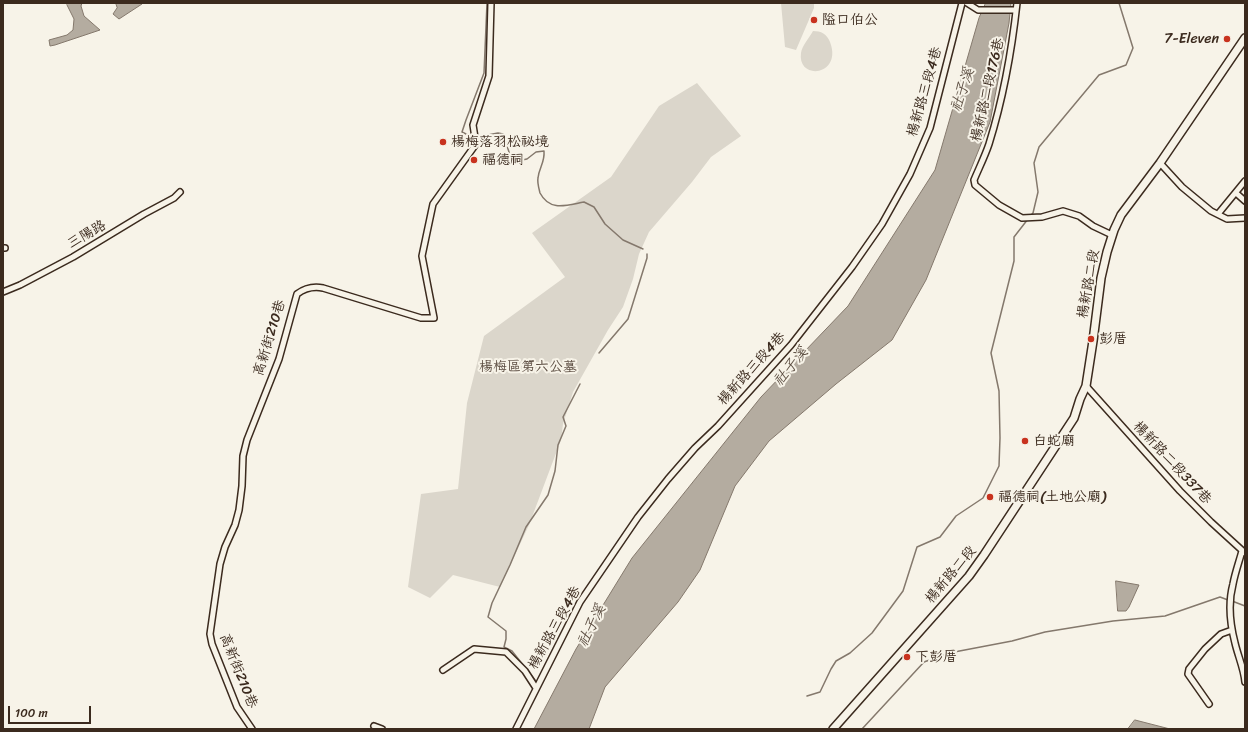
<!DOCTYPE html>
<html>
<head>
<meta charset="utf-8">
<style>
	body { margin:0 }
	#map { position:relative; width:1248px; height:732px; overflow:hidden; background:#f7f3e8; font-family:Sriracha,sans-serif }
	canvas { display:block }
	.frame { position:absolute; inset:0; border:4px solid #3b2a1e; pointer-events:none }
	.scale { position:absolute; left:8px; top:706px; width:83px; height:18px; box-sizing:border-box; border:2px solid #3b2a1e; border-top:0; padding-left:5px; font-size:12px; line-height:14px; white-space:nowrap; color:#3b2a1e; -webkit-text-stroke:3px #f7f3e8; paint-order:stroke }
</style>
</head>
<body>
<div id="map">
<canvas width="1248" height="732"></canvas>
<div class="frame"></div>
<div class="scale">100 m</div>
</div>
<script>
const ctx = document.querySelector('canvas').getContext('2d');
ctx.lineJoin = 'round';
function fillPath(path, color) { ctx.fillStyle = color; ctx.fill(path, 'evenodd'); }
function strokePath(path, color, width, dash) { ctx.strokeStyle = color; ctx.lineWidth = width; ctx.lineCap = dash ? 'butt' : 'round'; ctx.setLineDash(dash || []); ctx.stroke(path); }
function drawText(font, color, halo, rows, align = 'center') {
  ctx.font = font + ' Sriracha,"LXGW WenKai TC",sans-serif'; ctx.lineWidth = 4; ctx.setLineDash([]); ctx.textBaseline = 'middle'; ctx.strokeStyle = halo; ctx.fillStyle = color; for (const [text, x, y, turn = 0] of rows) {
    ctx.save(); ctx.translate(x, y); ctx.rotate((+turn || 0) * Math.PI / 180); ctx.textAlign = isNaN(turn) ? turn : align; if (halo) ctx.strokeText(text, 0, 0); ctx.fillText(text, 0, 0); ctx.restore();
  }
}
fillPath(new Path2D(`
	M 781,3 L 814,3 L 814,8 L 796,50 L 785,47 Z
	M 813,31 C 821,31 827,34 830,42 C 843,76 797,81 801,53 C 802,46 809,38 813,31 Z
	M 697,83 L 741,136 L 711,157 L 692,182 L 649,232 L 639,254 L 633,279 L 623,307 L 608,330 L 573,392 L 563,424 L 561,440 L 529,525 L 500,587 L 453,575 L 430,598 L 408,587 L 421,494 L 458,489 L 467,403 L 484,336 L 565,277 L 532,233 L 611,177 L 659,106 Z`), '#dbd6cb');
const water = new Path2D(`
	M 68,3 L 82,3 L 81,6 L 84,16 L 100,30 L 55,45 L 50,46 L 49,40 L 67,35 L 73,30 L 74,19 L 67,5 Z
	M 116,3 L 141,3 L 142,4 L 119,19 L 113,14 L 117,8 Z
	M 986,3 L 1011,3 L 1009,23 L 990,122 L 926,280 L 892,340 L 836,384 L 769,441 L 735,486 L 700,570 L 678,602 L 605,687 L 589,729 L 534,729 L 576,649 L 632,558 L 761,397 L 848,306 L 935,170 L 979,18 Z
	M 1116,581 L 1139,585 L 1129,607 L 1126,611 L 1118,611 Z
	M 1135,720 L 1170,729 L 1128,729 Z`);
fillPath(water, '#b4aca0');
strokePath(water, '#84786c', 1);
strokePath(new Path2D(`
	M 477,137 L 498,133 L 503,134 L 510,155 L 517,161 L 527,159 L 536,152 L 544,151 C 545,163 539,167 538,178 C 537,182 539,189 540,193 C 550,212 567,205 584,202 L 594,207 L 605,224 L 623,240 L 643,249
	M 474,138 L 462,132 L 466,120 L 484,73 L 487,3
	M 1030,216 L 1033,213 L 1038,192 L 1034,163 L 1039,147 L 1099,75 L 1126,65 L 1133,48 L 1119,3
	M 599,353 L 628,319 L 647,258 L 647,254
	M 1232,601 L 1245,606
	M 535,680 L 512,651 L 504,647 L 506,639 L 506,631 L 488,617 L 492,603 L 510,565 L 526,527 L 548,495 L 555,471 L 558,445 L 566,426 L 563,417 L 580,384
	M 807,696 L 820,692 L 831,669 L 836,661 L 850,653 L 872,633 L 903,591 L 917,547 L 940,537 L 956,516 L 983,498 L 999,466 L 1000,438 L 999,391 L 991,353 L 1014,261 L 1014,237 L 1028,219
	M 862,729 L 924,662 L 949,653 L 1012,641 L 1045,632 L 1113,621 L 1165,616 L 1220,597 L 1228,600`), '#84786c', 1.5);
const minor = new Path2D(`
	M 967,3 L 978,10 L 1016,10
	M 1017,3 C 1012,49 1003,99 989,144 C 985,156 979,168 974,180 L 975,185 L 999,205 L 1022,218 L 1042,217 L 1063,211 L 1079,216 L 1093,226 L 1112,235
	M 1160,163 L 1182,187 L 1211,211 L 1227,219 L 1245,218
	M 1236,193 L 1245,201
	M 1218,214 L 1245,181
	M 3,248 L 5,248
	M 3,292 L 20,285 L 73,257 L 144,214 L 174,198 L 180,192
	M 1086,386 L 1180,491 L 1211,522 L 1245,553
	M 1242,551 C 1239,562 1235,573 1233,584 C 1228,603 1230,624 1235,643 C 1238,656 1244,669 1245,682
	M 443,670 L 474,649 L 506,652 L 525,671 L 536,688
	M 1209,704 L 1188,674 L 1189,669 L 1205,649 L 1221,634 L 1232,630
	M 374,726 L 382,729
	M 252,729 L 237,707 L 212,644 L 210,634 L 220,564 L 225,547 L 235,525 L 239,510 L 242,486 L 243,456 L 247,440 L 279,359 L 297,294 C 305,288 313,286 323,288 L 421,318 L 434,318 L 422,256 L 433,204 L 476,144 L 473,125 L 489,76 L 491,3
	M 516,729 L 580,602 L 638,517 L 668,479 L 695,448 L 718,426 L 791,345 L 852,267 L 882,224 L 910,174 L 930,128 L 962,3`);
const secondary = new Path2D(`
	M 833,729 L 969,576 L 984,555 L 1074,418 L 1080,399 L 1086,386 L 1093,341 L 1101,278 L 1107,252 L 1114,230 L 1121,215 L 1160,163 L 1245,38`);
strokePath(minor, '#3b2a1e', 8);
strokePath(secondary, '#3b2a1e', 10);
strokePath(minor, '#f7f3e8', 5);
strokePath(secondary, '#f7f3e8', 7);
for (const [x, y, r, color] of [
	[814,20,4,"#c8321e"],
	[1227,39,4,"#c8321e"],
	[443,142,4,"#c8321e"],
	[474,160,4,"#c8321e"],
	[1091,339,4,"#c8321e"],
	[1025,441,4,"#c8321e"],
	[990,497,4,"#c8321e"],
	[907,657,4,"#c8321e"]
]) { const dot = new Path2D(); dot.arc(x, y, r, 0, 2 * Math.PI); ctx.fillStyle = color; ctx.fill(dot); strokePath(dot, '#f7f3e8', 1.5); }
drawText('14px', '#3b2a1e', '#f7f3e8', [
	["隘口伯公",822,20],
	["7-Eleven",1219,39,"right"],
	["楊梅落羽松祕境",451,142],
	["福德祠",482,160],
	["彭厝",1099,339],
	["白蛇廟",1033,441],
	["福德祠(土地公廟)",998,497],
	["下彭厝",915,657]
], 'left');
drawText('14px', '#3b2a1e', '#f7f3e8', [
	["楊新路二段176巷",988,90,-77],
	["楊新路三段4巷",925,92,-74],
	["三陽路",87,235,-30],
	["楊新路二段",1089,284,-80],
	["高新街210巷",270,338,-73],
	["楊新路三段4巷",752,369,-48],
	["楊新路二段337巷",1172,463,47],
	["楊新路二段",951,575,-50],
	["楊新路三段4巷",555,628,-61],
	["高新街210巷",238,671,68]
]);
drawText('14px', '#5b4c41', '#f7f3e8', [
	["楊梅區第六公墓",528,367]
]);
drawText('italic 15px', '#5f5145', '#f7f3e8', [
	["社子溪",963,90,-72],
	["社子溪",791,367,-51],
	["社子溪",592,626,-64]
]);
</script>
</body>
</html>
